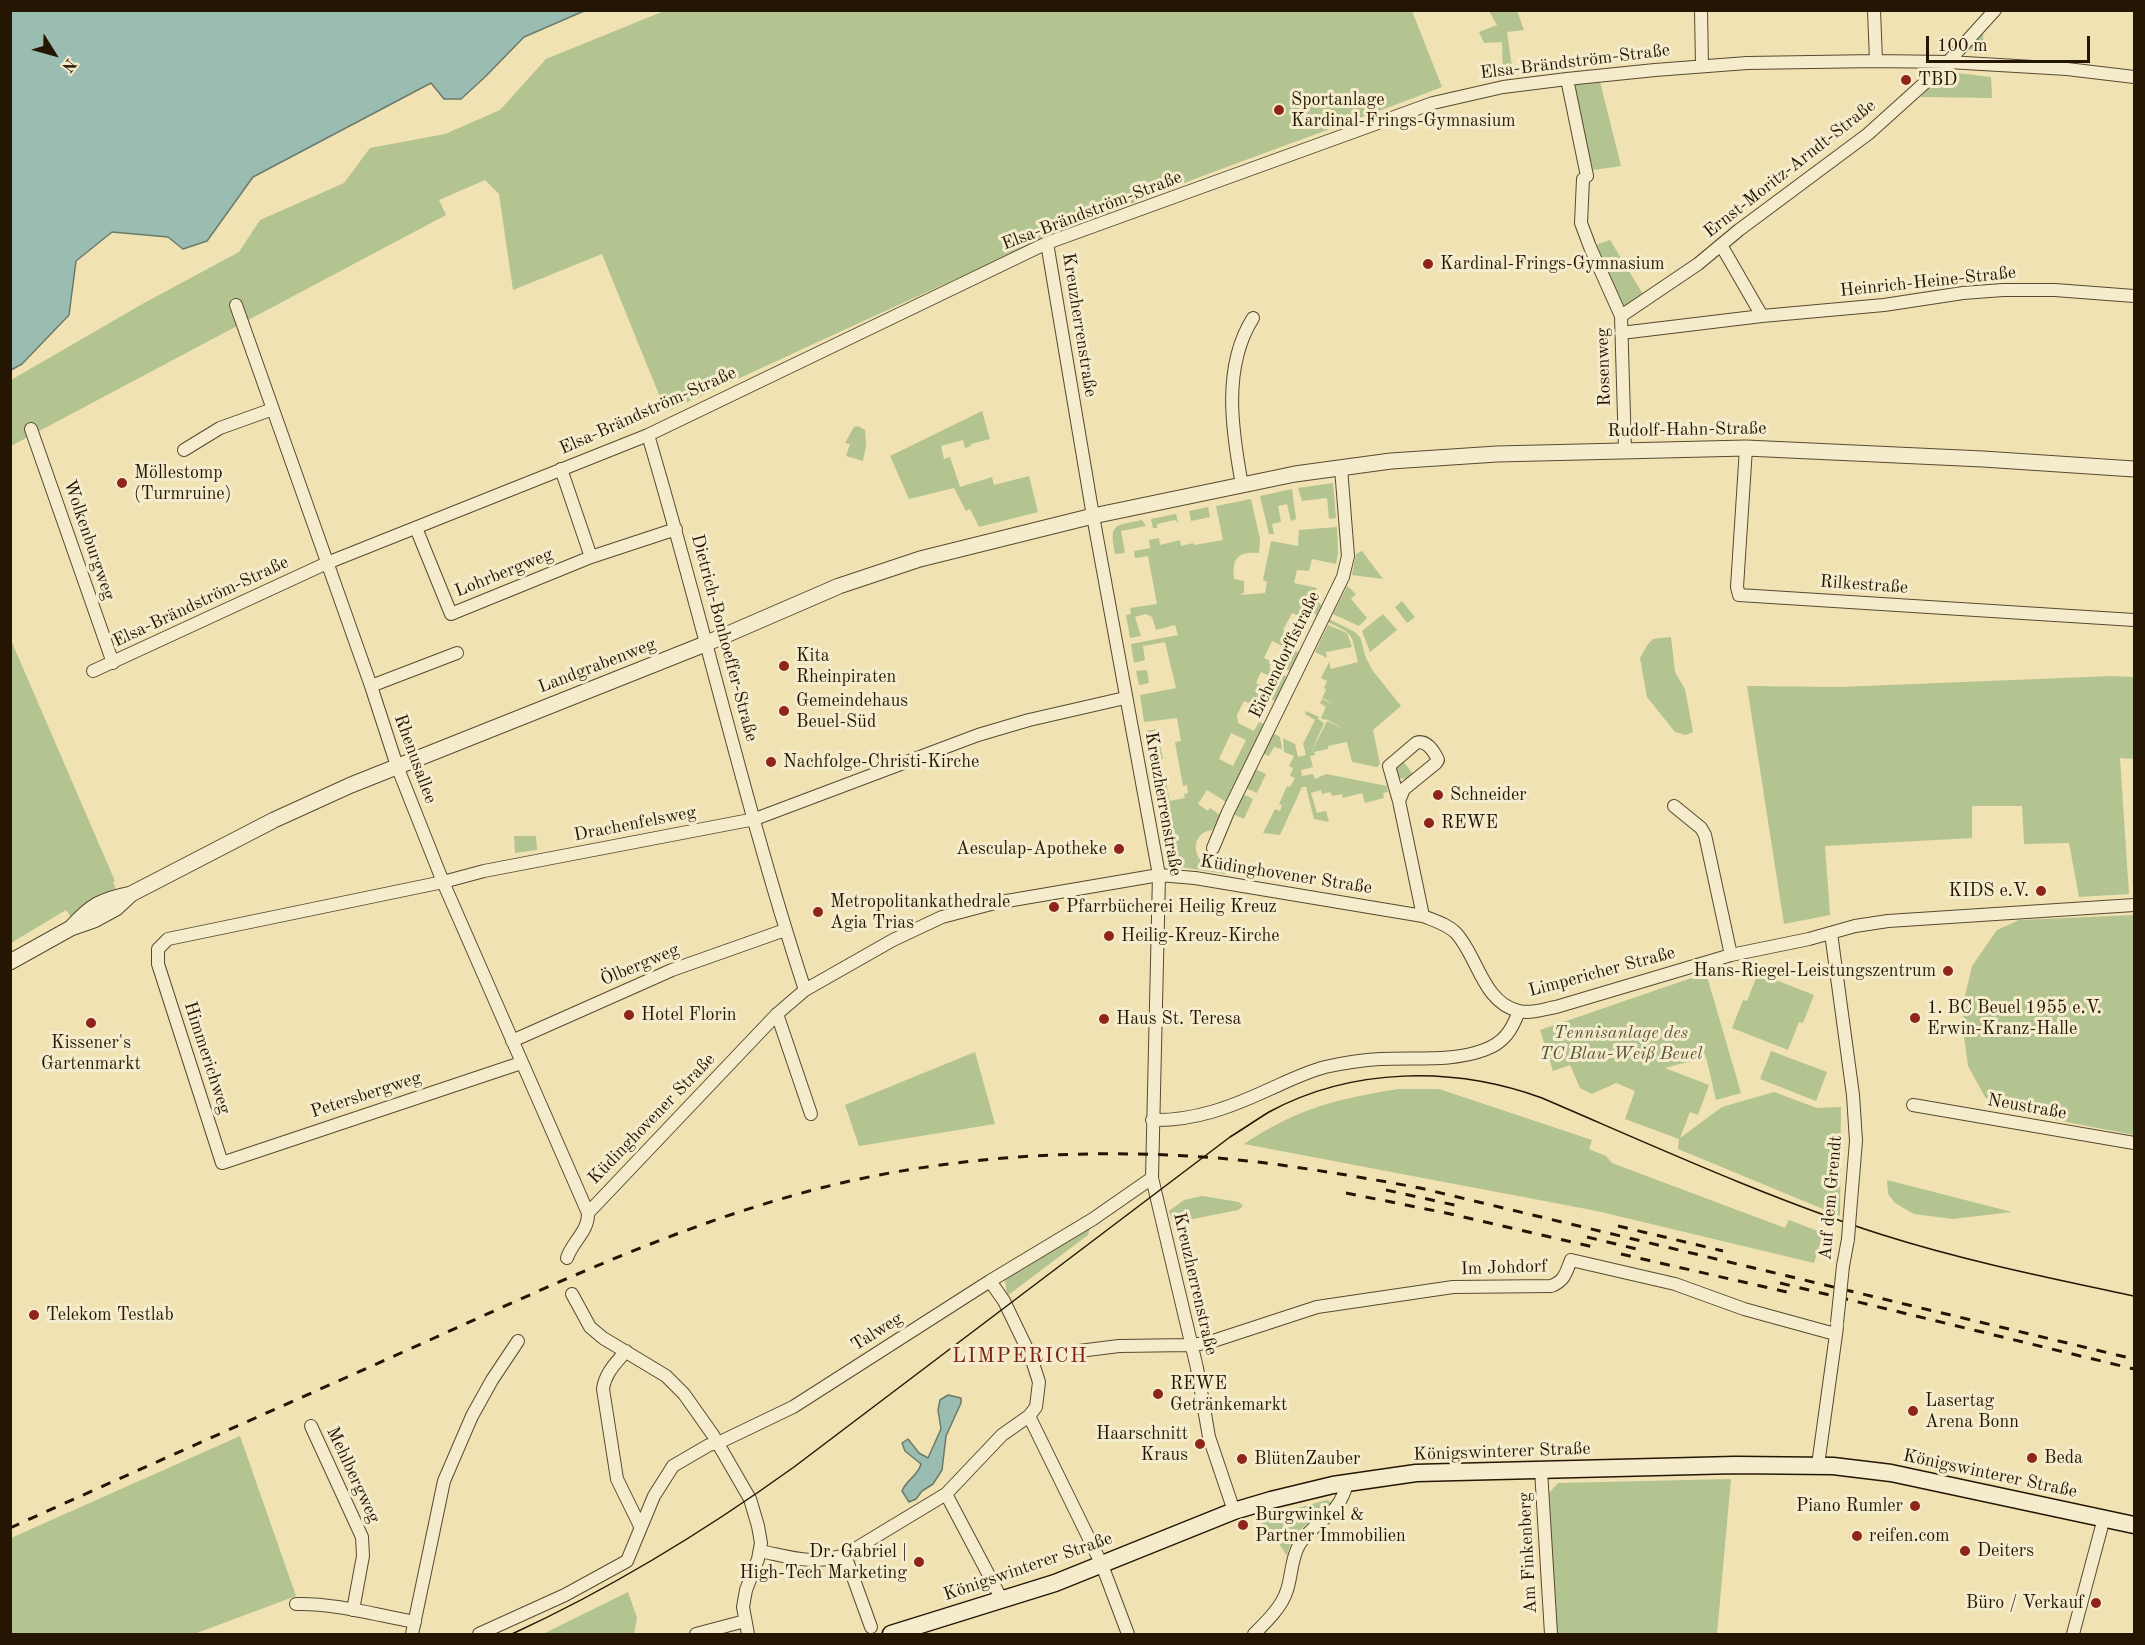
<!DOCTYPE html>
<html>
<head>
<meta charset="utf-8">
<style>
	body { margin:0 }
	#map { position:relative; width:2145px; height:1645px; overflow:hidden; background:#f0e2b2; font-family:"Old Standard TT",serif }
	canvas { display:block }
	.frame { position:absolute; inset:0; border:12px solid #251603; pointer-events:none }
	.north { position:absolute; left:24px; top:24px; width:60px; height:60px; -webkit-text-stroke:4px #f5eccd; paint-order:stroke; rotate:127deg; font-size:16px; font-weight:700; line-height:24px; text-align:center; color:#251603 }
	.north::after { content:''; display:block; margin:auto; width:21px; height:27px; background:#251603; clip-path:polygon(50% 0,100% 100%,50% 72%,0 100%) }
	.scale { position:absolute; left:1926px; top:36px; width:164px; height:27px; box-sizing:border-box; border:3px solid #251603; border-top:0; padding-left:8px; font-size:18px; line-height:21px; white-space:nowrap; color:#251603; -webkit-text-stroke:4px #f5eccd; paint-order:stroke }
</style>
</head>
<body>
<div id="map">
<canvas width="2145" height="1645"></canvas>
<div class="frame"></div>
<div class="north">N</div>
<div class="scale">100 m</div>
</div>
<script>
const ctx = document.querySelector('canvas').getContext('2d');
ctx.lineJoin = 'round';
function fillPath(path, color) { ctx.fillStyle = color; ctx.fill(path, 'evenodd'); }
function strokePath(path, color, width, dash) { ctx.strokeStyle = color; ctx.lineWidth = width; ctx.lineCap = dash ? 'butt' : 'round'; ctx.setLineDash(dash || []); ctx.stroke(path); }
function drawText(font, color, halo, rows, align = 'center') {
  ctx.font = font + ' "Old Standard TT",serif'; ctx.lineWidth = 6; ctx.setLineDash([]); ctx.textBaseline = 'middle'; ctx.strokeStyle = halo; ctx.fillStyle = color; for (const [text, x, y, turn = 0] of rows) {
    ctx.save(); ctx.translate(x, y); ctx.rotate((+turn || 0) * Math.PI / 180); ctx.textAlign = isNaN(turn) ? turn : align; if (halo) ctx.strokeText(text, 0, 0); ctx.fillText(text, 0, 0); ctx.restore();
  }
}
fillPath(new Path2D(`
	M 664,11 L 1412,11 L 1442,87 C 1313,137 1182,180 1055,235 C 924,292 795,353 666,412 L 602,254 L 513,290 L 499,194 L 485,180 L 439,200 L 446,215 L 11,446 L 11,380 L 144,303 L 239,252 L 260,220 L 344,183 L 370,148 L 445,134 L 500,110 L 546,59 Z
	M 1489,11 L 1517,11 L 1524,30 L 1507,32 L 1513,74 L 1503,75 L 1502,42 L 1484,43 L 1479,32 L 1497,25 Z
	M 1983,32 L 1984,51 L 1970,50 L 1969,46 Z
	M 1949,72 L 1991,77 L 1992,98 L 1920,97 L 1943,75 Z
	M 1599,78 L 1621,166 L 1593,170 L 1573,90 L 1575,84 Z
	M 1610,240 L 1646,299 L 1621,316 L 1590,247 Z
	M 982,411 L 990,439 L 971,444 L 971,446 L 965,448 L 963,440 L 941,446 L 944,459 L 950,457 L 960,487 L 992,477 L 994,485 L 1029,476 L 1038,512 L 979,527 L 970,509 L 966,511 L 954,488 L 909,499 L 890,456 Z
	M 858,426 L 865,430 L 866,446 L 863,461 L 846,456 L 850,444 L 845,443 L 854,427 Z
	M 1333,483 L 1336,518 L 1329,519 L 1327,498 L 1302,501 L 1298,488 Z
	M 1292,489 L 1296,519 L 1291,521 L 1287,504 L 1278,506 L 1281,522 L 1272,524 L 1274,534 L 1269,534 L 1260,496 Z
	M 1251,499 L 1260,539 L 1259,553 C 1237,551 1232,559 1234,579 L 1244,581 L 1244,593 L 1239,595 L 1265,593 L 1267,582 L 1263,580 L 1271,541 L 1298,546 L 1299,530 L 1337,527 L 1338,554 L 1336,564 L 1312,559 L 1309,571 L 1297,570 L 1294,583 L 1317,588 L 1313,596 L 1322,606 L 1317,615 L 1310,612 L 1306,619 L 1292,613 L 1283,630 L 1294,635 L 1288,647 L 1299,653 L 1290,671 L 1282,667 L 1290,650 L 1272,641 L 1264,658 L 1272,662 L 1269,668 L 1287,677 L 1275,701 L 1268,698 L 1276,679 L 1261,672 L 1256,683 L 1262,686 L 1259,693 L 1263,695 L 1258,707 L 1244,701 L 1237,715 L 1238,723 L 1254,731 L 1259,722 L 1264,724 L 1226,802 L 1207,790 L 1198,804 L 1208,811 L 1210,808 L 1220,815 L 1212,830 C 1181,834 1199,886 1229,854 L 1225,874 L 1175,866 L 1169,861 L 1155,785 L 1166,783 L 1170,801 L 1185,798 L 1184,794 L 1188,793 L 1187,785 L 1183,786 L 1175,742 L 1181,741 L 1177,718 L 1144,722 L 1140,695 L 1176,688 L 1165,642 L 1143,646 L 1145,660 L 1134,663 L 1131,644 L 1178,635 L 1175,625 L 1156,630 L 1152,617 L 1146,614 L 1135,617 L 1141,636 L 1130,638 L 1126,615 L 1131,614 L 1130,608 L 1157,604 L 1148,556 L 1135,558 L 1134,551 L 1150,548 L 1149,540 L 1159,538 L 1160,545 L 1180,540 L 1181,546 L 1193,543 L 1194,545 L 1223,540 L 1216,506 ZM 1231,733 L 1246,740 L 1233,766 L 1219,759 Z
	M 1208,507 L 1210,517 L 1191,521 L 1189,511 Z
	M 1176,514 L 1178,523 L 1175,520 L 1157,524 L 1157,528 L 1153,528 L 1151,519 Z
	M 1142,520 L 1146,526 L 1121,531 L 1125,553 L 1115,554 C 1109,523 1114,526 1142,520 Z
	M 1362,551 L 1383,579 L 1352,575 L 1356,554 Z
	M 1347,586 L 1356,594 L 1351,599 L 1367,618 L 1359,626 L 1333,614 Z
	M 1402,601 L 1415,617 L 1407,623 L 1395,607 Z
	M 1383,614 L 1397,630 L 1370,652 L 1362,631 Z
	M 1329,619 L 1355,632 L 1360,637 L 1366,658 L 1373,671 L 1401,706 L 1373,730 L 1380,764 L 1377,767 L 1352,762 L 1347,742 L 1328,746 L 1328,749 L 1314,752 L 1315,755 L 1310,756 L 1313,767 L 1301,770 L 1302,776 L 1313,774 L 1315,779 L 1326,774 L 1387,786 L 1388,792 L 1383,793 L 1384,798 L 1365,803 L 1362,793 L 1343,798 L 1342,794 L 1332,796 L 1330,792 L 1322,794 L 1321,790 L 1311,793 L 1317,813 L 1326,811 L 1329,822 L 1314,819 L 1306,787 L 1302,787 L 1280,835 L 1263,833 L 1275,809 L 1280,811 L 1282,805 L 1279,804 L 1287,786 L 1290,787 L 1295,778 L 1290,776 L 1293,768 L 1289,766 L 1294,756 L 1284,752 L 1283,738 L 1295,744 L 1298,757 L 1306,755 L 1303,744 L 1315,720 L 1305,714 L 1306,711 L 1319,717 L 1318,719 L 1324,723 L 1311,753 L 1327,721 L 1344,729 L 1326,719 L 1325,720 L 1321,718 L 1326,707 L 1320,703 L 1322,699 L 1339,707 L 1322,698 L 1326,690 L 1324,688 L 1327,681 L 1321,678 L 1329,662 L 1331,669 L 1358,662 C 1351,634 1355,634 1327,622 Z
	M 1328,625 L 1347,633 L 1352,647 L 1326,652 L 1327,658 L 1315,652 Z
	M 1671,637 L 1675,672 L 1685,689 L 1693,732 L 1686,735 L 1675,732 L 1647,697 L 1640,658 L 1648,644 L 1653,639 Z
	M 10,638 L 115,881 L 113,882 L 117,892 L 71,917 L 66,910 L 11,943 Z
	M 1147,670 L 1149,683 L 1139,685 L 1136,671 Z
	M 2111,676 L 2134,677 L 2134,759 L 2120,758 L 2129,894 L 2079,897 L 2069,843 L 2024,844 L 2022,806 L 1972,806 L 1972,838 L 1825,846 L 1830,915 L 1784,924 L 1747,686 L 1840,687 Z
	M 1157,729 L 1163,759 L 1151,762 L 1145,731 Z
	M 1273,733 L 1280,737 L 1282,749 L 1274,747 L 1269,756 L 1263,754 Z
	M 1403,761 L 1413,774 L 1406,779 L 1399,778 L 1397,775 L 1397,766 Z
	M 1255,769 L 1266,774 L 1257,793 L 1246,788 Z
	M 1243,794 L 1253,799 L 1244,819 L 1233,814 Z
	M 514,836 L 536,836 L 537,850 L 515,853 Z
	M 2134,915 L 2134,1135 L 2004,1110 L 1985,1097 L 1968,1066 L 1963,1029 L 1964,1000 L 1972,966 L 1997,930 L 2019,920 Z
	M 1706,973 L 1741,1093 L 1716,1100 L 1706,1057 L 1665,1068 L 1709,1085 L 1698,1115 L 1690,1112 L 1680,1138 L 1722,1107 L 1774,1092 L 1817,1108 L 1841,1107 L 1840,1216 L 1678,1149 L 1679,1139 L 1625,1119 L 1635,1091 L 1616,1083 L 1592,1094 L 1580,1088 L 1570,1065 L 1553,1071 L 1540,1030 Z
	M 1758,973 L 1814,995 L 1803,1023 L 1799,1022 L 1788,1050 L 1732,1028 L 1743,1000 L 1747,1001 Z
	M 1771,1051 L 1827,1072 L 1816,1101 L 1760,1079 Z
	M 975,1052 L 995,1124 L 859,1146 L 845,1105 Z
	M 1399,1089 L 1439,1089 L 1592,1140 L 1589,1149 L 1606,1156 L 1612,1163 L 1785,1228 L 1789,1220 L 1823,1233 L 1814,1263 L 1597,1211 L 1244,1144 C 1298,1108 1336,1099 1399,1089 Z
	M 1887,1180 L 2012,1212 L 1953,1219 L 1914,1214 L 1895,1203 L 1888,1194 Z
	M 1202,1196 L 1239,1202 L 1243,1206 L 1238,1210 L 1173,1223 L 1169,1211 L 1184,1200 Z
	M 1092,1222 L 1088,1235 L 1007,1296 L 1005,1279 Z
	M 240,1436 L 296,1596 L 194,1634 L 11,1634 L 11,1538 Z
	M 1731,1479 L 1717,1634 L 1557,1634 L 1549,1493 L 1558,1483 Z
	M 1327,1500 L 1331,1502 L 1329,1506 C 1312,1520 1291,1532 1287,1556 L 1272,1533 L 1257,1519 Z
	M 628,1592 L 637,1618 L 634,1634 L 543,1634 Z`), '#b3c491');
const water = new Path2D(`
	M 11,10 L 584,10 L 584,11 L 524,37 L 485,77 L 461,99 L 444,99 L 431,83 L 253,177 L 207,241 L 183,249 L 168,237 L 112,232 L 76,261 L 69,315 L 22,364 L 11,370 Z
	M 948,1395 L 961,1398 L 961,1403 L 946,1436 L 942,1470 L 933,1484 L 922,1491 L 916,1499 L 909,1502 L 902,1491 C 906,1480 918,1476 921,1464 L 905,1451 L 902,1443 L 908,1439 L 919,1453 L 928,1458 L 941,1429 L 938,1410 L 940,1400 Z`);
fillPath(water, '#9bbdb1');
strokePath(water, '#6c7a6b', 1.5);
const minor = new Path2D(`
	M 1701,10 L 1702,66
	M 1874,10 L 1876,61
	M 1567,79 L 1587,176 L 1583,179 L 1581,223 L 1590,247 L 1621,316 L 1625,450
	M 1047,243 L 1093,516 L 1159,875 L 1152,1178 L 1197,1368 L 1209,1437 L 1234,1511
	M 1721,245 L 1762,316
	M 236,305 L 371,686 L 397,766 L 443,882 L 588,1213
	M 1621,316 L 1698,264 L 1739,230 L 1868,134 L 1948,62 L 1995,10
	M 1621,333 L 1762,316 L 1884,305 L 1963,293 L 2003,290 L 2055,290 L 2134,296
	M 31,429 L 113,663
	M 648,435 C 703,619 745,807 805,990
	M 1746,448 L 1737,587 L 1739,595 L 2134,620
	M 184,450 L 220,428 L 273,409
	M 561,469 L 591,557
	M 1242,485 C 1232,431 1222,367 1253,318
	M 416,528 L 451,614 L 591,557 L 676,529
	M 93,671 L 327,563 L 648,435 L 1047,243 L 1433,103 L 1503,87 L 1567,79 L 1655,70 L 1747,63 L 1876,61 L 1948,62 L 2067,69 L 2134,77
	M 371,686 L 457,653
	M 1399,801 L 1404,789 L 1436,763 L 1438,760 C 1434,751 1426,739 1416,743 L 1389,766 L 1399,801 L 1423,916
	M 1674,806 L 1701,828 L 1705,835 L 1731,955
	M 1213,848 L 1228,812 L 1343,577 L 1348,556 L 1341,468
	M 1831,933 L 1853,1095 L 1856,1141 L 1850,1213
	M 777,1014 L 811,1114
	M 512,1041 L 672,970 L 785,930
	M 521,1063 L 222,1163 L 158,964 L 158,949 L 168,939 L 443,882 L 484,871 L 755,819 L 978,735 L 1029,720 L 1125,698
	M 1913,1105 L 2134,1143
	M 1152,1120 C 1195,1121 1231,1107 1270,1089 C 1288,1081 1306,1072 1325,1067 C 1343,1063 1362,1060 1380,1059 C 1414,1057 1452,1062 1484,1050 C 1504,1043 1512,1030 1519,1011
	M 567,1258 C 572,1242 589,1231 588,1213 L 777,1014 L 805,990 L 893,940 L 942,917 L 995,903 L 1159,875 L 1195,878 L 1423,916 C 1435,921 1447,924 1456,933 C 1478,957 1483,1003 1519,1011 C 1531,1014 1544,1009 1556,1007 L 1731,955 L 1809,939 L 1855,926 L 1888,921 L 2134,905
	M 1843,1266 L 1848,1239
	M 572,1294 L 590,1327 L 603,1338 L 666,1376 L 684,1394 L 713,1435 L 750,1499 L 758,1526 L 761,1543 L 758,1559 L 746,1590 L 743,1607 L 748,1634
	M 626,1351 C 616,1363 605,1373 603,1389 L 617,1479 L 640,1526
	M 1031,1357 L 1119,1346 L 1190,1345 L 1207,1343 L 1317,1307 L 1453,1287 L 1551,1286 C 1565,1281 1566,1272 1571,1260 L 1675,1284 L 1744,1309 L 1835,1334
	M 1029,1416 L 1102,1565 L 1128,1634
	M 311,1426 L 362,1537 L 363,1556 L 353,1610
	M 1818,1465 L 1837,1327
	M 1541,1470 L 1551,1634
	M 946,1494 L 1002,1600
	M 760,1551 C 794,1558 811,1565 845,1555 L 946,1494 L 1002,1435 L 1029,1416 L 1036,1407 L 1039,1382 L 1031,1357 L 1004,1301 L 990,1281
	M 845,1555 L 871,1627
	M 296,1604 C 335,1603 376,1615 415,1622
	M 412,1634 L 444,1481 L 472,1416 L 492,1380 L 518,1341
	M 479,1634 L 565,1595 L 627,1561 L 654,1496 L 673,1466 L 709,1445 L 718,1443 L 793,1407 L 990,1281 L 1093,1219 L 1152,1178
	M 696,1634 L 745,1621
	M 1254,1634 C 1266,1622 1282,1607 1287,1590 C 1292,1575 1291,1559 1299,1545 C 1315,1519 1339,1518 1347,1483
	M 2073,1634 L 2104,1518`);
const tertiary = new Path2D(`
	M 71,928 C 91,906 101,900 131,894 L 274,820 L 351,785 L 705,644 L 839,586 L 920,559 L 1093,516 L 1295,474 L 1391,461 L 1497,454 L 1746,448 L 1983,459 L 2134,469
	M 10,962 L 71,928 L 94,920 L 116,908 L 131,894`);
const secondary = new Path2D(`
	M 891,1634 L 1055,1583 L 1234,1511 L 1271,1500 L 1333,1485 L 1416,1473 L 1735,1465 L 1833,1466 L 1891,1473 L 2134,1525`);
strokePath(minor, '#58492f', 14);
strokePath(tertiary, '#58492f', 17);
strokePath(secondary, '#251603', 19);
strokePath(minor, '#f5eccd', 12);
strokePath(tertiary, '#f5eccd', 15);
strokePath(secondary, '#f5eccd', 16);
strokePath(new Path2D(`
	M 512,1634 C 612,1588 705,1531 794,1467 L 1230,1137 C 1243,1129 1256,1120 1269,1112 C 1352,1067 1454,1066 1542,1098 C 1654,1146 1767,1198 1883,1235 C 1965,1261 2050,1278 2134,1296`), '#251603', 1.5);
strokePath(new Path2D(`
	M 1386,1190 L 1459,1206
	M 1346,1193 L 1446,1213 L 1598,1248
	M 1618,1226 L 1723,1251
	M 1587,1237 L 1637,1249
	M 1621,1254 L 1791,1293
	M 1780,1283 L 2134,1369
	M 10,1528 C 151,1464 292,1402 432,1339 C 569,1277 704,1214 850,1181 C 981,1152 1125,1147 1258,1162 C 1313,1169 1366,1178 1420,1188 L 2134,1359`), '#251603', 3, [10, 10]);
const minorBridge = new Path2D(`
	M 1848,1239 L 1850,1213
	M 1837,1323 L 1843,1266`);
strokePath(minorBridge, '#58492f', 14, []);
strokePath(minorBridge, '#f5eccd', 12);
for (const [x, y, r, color] of [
	[1906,80,6,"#8f2418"],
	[1279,110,6,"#8f2418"],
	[1428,264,6,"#8f2418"],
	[122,483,6,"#8f2418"],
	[784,666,6,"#8f2418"],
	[784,711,6,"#8f2418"],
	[771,762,6,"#8f2418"],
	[1438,795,6,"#8f2418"],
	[1429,823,6,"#8f2418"],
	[1119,849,6,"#8f2418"],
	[2041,891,6,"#8f2418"],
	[1054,907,6,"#8f2418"],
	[818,912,6,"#8f2418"],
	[1109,936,6,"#8f2418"],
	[1948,971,6,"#8f2418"],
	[629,1015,6,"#8f2418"],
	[1915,1018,6,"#8f2418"],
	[1104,1019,6,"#8f2418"],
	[91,1023,6,"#8f2418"],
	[34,1315,6,"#8f2418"],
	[1158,1394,6,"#8f2418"],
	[1913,1411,6,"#8f2418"],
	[1200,1444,6,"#8f2418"],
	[2032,1458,6,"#8f2418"],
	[1242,1459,6,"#8f2418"],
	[1915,1506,6,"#8f2418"],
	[1243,1525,6,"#8f2418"],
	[1857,1536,6,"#8f2418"],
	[1965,1551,6,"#8f2418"],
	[919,1562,6,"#8f2418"],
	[2096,1603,6,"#8f2418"]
]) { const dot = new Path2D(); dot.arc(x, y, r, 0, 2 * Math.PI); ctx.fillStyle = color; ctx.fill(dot); strokePath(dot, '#f5eccd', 2); }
drawText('18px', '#251603', '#f5eccd', [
	["Elsa-Brändström-Straße",1575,62,-7],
	["Ernst-Moritz-Arndt-Straße",1790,169,-38],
	["Elsa-Brändström-Straße",1092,211,-21],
	["Heinrich-Heine-Straße",1928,282,-6],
	["Kreuzherrenstraße",1079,325,81],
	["Rosenweg",1604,367,-92],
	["Elsa-Brändström-Straße",648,411,-24],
	["Rudolf-Hahn-Straße",1687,430,-1],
	["Wolkenburgweg",89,540,71],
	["Lohrbergweg",504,573,-22],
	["Rilkestraße",1864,585,4],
	["Elsa-Brändström-Straße",201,602,-25],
	["Dietrich-Bonhoeffer-Straße",724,638,75],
	["Eichendorffstraße",1285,655,-64],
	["Landgrabenweg",597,666,-21],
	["Rhenusallee",415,759,70],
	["Kreuzherrenstraße",1163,804,80],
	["Drachenfelsweg",635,824,-11],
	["Küdinghovener Straße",1286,875,9],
	["Ölbergweg",640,965,-23],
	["Limpericher Straße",1602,972,-15],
	["Himmerichweg",207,1058,72],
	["Petersbergweg",366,1095,-18],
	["Neustraße",2027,1107,10],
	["Küdinghovener Straße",652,1119,-46],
	["Auf dem Grendt",1831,1198,-85],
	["Im Johdorf",1504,1268,-2],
	["Kreuzherrenstraße",1195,1284,77],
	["Talweg",877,1332,-32],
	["Königswinterer Straße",1502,1452,-2],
	["Königswinterer Straße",1990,1474,12],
	["Mehlbergweg",353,1475,65],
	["Am Finkenberg",1528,1553,-93],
	["Königswinterer Straße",1028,1567,-19]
]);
drawText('18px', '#251603', '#f5eccd', [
	["TBD",1918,80],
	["Sportanlage",1291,100],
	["Kardinal-Frings-Gymnasium",1291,121],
	["Kardinal-Frings-Gymnasium",1440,264],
	["Möllestomp",134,473],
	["(Turmruine)",134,494],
	["Kita",796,656],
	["Rheinpiraten",796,677],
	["Gemeindehaus",796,701],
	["Beuel-Süd",796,722],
	["Nachfolge-Christi-Kirche",783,762],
	["Schneider",1450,795],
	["REWE",1441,823],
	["Aesculap-Apotheke",1107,849,"right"],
	["KIDS e.V.",2029,891,"right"],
	["Metropolitankathedrale",830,902],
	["Agia Trias",830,923],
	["Pfarrbücherei Heilig Kreuz",1066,907],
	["Heilig-Kreuz-Kirche",1121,936],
	["Hans-Riegel-Leistungszentrum",1936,971,"right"],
	["1. BC Beuel 1955 e.V.",1927,1008],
	["Erwin-Kranz-Halle",1927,1029],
	["Hotel Florin",641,1015],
	["Haus St. Teresa",1116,1019],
	["Kissener's",91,1043,"center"],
	["Gartenmarkt",91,1064,"center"],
	["Telekom Testlab",46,1315],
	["REWE",1170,1384],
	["Getränkemarkt",1170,1405],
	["Lasertag",1925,1401],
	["Arena Bonn",1925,1422],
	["Haarschnitt",1188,1434,"right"],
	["Kraus",1188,1455,"right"],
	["Beda",2044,1458],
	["BlütenZauber",1254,1459],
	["Piano Rumler",1903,1506,"right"],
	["Burgwinkel &",1255,1515],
	["Partner Immobilien",1255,1536],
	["reifen.com",1869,1536],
	["Deiters",1977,1551],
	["Dr. Gabriel |",907,1552,"right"],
	["High-Tech Marketing",907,1573,"right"],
	["Büro / Verkauf",2084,1603,"right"]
], 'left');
drawText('italic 18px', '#575335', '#f5eccd', [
	["Tennisanlage des",1621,1033],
	["TC Blau-Weiß Beuel",1621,1054]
]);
ctx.letterSpacing = '1.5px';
drawText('21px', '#7a1f14', '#f5eccd', [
	["LIMPERICH",1020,1356]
]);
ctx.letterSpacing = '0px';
</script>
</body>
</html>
